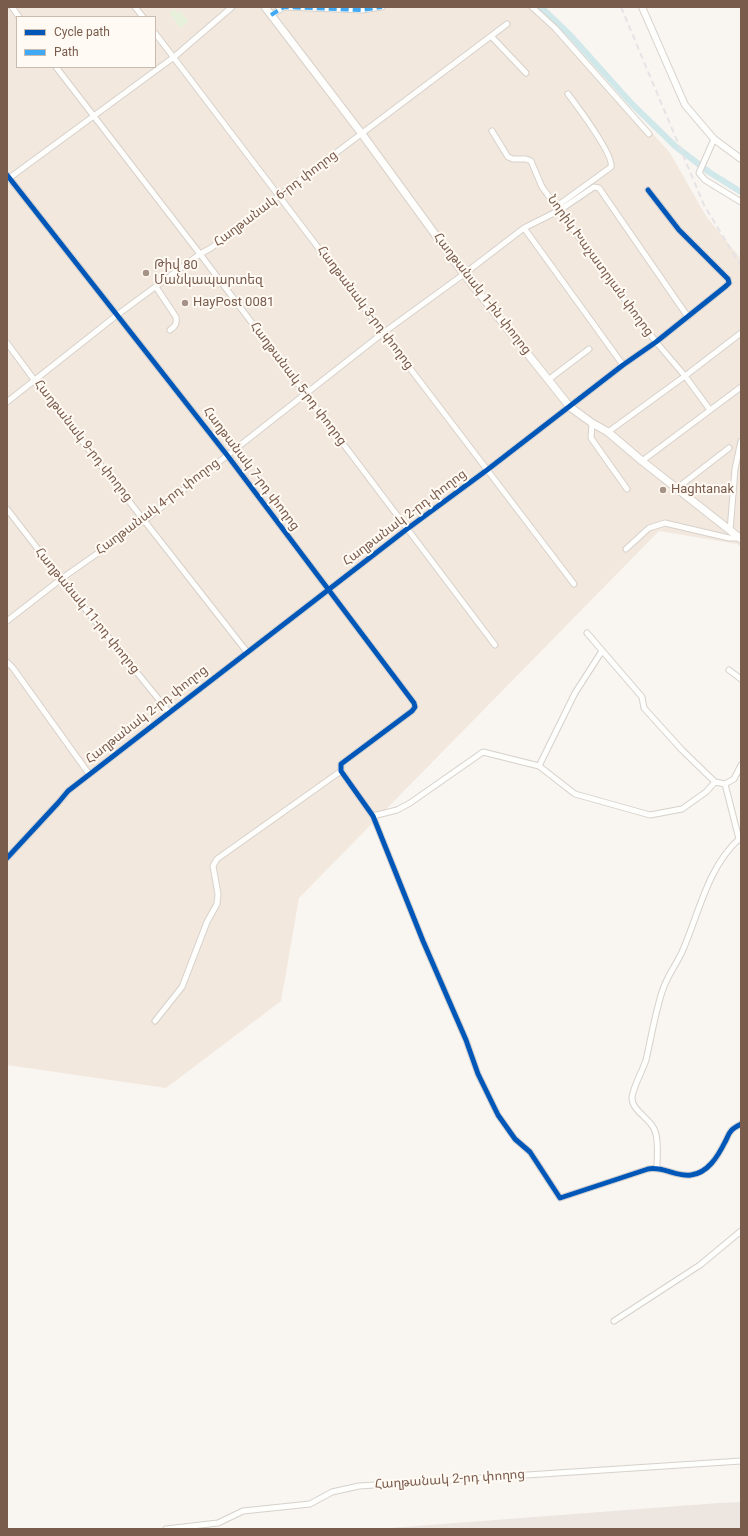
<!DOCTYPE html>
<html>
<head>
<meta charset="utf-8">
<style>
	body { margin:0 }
	#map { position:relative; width:748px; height:1536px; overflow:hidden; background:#f9f5f0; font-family:Roboto,sans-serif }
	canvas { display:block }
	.frame { position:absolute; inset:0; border:8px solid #7a5c4d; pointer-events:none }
	.legend { position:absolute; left:16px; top:16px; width:140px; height:52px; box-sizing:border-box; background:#fffaf3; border:1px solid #cabbb1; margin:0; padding:5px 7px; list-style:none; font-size:12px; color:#7a5c4d }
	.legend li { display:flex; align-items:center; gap:8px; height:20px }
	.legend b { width:20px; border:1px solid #cabbb1 }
</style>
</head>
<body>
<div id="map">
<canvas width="748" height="1536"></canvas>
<div class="frame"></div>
<ul class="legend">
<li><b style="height:5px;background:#0057b8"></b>Cycle path</li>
<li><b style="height:5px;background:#3fa9f5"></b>Path</li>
</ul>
</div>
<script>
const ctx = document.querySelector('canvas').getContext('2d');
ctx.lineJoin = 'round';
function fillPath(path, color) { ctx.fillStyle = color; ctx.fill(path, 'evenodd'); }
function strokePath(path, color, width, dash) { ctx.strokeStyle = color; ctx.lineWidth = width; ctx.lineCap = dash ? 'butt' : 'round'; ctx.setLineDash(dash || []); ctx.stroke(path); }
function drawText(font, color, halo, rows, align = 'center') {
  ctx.font = font + ' Roboto,"Noto Sans Armenian",sans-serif'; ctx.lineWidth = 4; ctx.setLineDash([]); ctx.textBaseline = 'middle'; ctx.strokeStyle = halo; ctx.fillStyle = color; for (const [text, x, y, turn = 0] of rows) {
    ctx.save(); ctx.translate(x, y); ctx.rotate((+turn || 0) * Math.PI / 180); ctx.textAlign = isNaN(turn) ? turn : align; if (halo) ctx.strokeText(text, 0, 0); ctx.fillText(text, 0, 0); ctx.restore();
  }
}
fillPath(new Path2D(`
	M 7,7 L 540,7 L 670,153 L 706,216 L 741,259 L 741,547 L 737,544 L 659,531 L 299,898 L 281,1001 L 166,1088 L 7,1065 ZM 17,17 L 155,17 L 155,67 L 17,67 Z`), '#f2e8de');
fillPath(new Path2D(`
	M 741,1502 L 741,1529 L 377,1529 L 719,1503 Z`), '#ede5e0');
fillPath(new Path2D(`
	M 174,9 L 178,13 L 180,11 L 189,21 L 181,28 L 169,13 Z`), '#e7f0db');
strokePath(new Path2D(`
	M 541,7 L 571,36 L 632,104 L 675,146 L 709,172 L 741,192`), '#d0e8ea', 6);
const minor = new Path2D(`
	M 12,7 L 19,17
	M 135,7 L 143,17
	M 532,7 L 555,28 L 649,134
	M 271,15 L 284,7 L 362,10 L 382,7
	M 155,33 L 574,584
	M 491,36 L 526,73
	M 56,67 L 200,254 L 495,645
	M 492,131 L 508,157 L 513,159 L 526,159 L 531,161 L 542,187 L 656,342 L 685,376 L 710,410
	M 714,139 L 699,173 L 705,180 L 741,202
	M 7,175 L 227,455 L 414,703 L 415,707 L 412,711 L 341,764 L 341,771 L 373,816 L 423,941 L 466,1040 L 478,1074 L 498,1115 L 515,1139 L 530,1152 L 560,1198 L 648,1169 C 663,1166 676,1177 691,1175 C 708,1173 718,1156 725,1142 C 727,1139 728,1134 731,1131 C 733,1128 738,1126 741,1124
	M 8,179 L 174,57 L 232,7
	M 557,206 L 611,167 C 614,155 577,106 568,94
	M 524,228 L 623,365
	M 156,287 L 176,317 C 177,323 176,326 170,330
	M 7,343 L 35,381 L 247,652
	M 548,380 L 589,349
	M 7,402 L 117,315 L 200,254 L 211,248 L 280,195 L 507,24
	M 592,423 L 591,438 L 627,489
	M 608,432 L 685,376 L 741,333
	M 642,461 L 741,387
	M 676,489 L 729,448
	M 7,509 L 61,579 L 169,712
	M 730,531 L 735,469 L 741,441
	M 626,549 L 649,528 L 665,523 L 729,538 L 740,538
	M 7,621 L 61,579 L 145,520 L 383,333 L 464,274 L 524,228 L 560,210 L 594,187 L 599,188 L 688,317
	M 587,633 L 642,697 L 644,708 L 682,750 L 715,782 L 725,784 L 734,779 L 741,765
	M 7,662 L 13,668 L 89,774
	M 729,670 L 741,679
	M 539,766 L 575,693 L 602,651
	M 725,784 L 739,839 L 740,840
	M 373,816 L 397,810 L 410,803 L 483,752 L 539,766 L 575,794 L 650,815 L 682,809 L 706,792 L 715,782
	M 7,858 L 58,803 L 68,791 L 407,529 L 487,470 L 623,365 L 656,342 L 726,286 L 729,283 L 728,279 L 679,230 L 648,190
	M 155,1021 L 182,987 L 207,922 L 217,904 L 218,894 L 213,866 L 217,859 L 341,771
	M 657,1167 C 657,1156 659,1142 655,1131 C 651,1118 631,1111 632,1097 C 634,1085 642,1072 646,1060 C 651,1038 655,1014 662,992 C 666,978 676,965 682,952 C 699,914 707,868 739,839
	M 614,1321 L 700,1265 L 741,1231
	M 166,1529 L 218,1523 L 243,1511 L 310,1504 L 332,1492 L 359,1486 L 741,1461`);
const tertiary = new Path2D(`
	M 642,7 L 685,105 L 714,139 L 741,159`);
const secondary = new Path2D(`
	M 265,7 L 362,134 L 464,274 L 570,407 L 592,423 L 608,432 L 642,461 L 741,539`);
strokePath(minor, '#d7d1cb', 7);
strokePath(tertiary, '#d7d1cb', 8);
strokePath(secondary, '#d9d2cb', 9);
strokePath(minor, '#fefefd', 5);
strokePath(tertiary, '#fefefd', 6);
strokePath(secondary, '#fefefd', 7);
strokePath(new Path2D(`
	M 621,7 L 704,205 L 741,266`), '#e6e3e7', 2, [6, 4]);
strokePath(new Path2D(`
	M 271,15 L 284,7 L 362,10 L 382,7`), '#3fa9f5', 4, [8, 4]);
strokePath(new Path2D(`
	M 7,175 L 227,455 L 414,703 L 415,707 L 412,711 L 341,764 L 341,771 L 373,816 L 423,941 L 466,1040 L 478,1074 L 498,1115 L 515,1139 L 530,1152 L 560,1198 L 648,1169 C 663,1166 676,1177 691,1175 C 708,1173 718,1156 725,1142 C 727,1139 728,1134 731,1131 C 733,1128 738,1126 741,1124
	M 7,858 L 58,803 L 68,791 L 407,529 L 487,470 L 623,365 L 656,342 L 726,286 L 729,283 L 728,279 L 679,230 L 648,190`), '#0057b8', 5);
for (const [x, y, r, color] of [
	[146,273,4,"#a69286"],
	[185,303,4,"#a69286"],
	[663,490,4,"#a69286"]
]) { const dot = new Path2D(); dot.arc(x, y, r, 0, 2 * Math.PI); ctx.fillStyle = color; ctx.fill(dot); strokePath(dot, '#fffaf3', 1.5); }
drawText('13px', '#7a5c4d', '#fffaf3', [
	["Հաղթանակ 6-րդ փողոց",276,199,-37],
	["Նորիկ Խաչատրյան փողոց",600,266,54],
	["Հաղթանակ 1-ին փողոց",482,294,52],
	["Հաղթանակ 3-րդ փողոց",365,308,53],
	["Հաղթանակ 5-րդ փողոց",298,384,53],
	["Հաղթանակ 9-րդ փողոց",83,441,52],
	["Հաղթանակ 7-րդ փողոց",251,469,53],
	["Հաղթանակ 4-րդ փողոց",158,507,-37],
	["Հաղթանակ 2-րդ փողոց",405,518,-37],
	["Հաղթանակ 11-րդ փողոց",87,611,51],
	["Հաղթանակ 2-րդ փողոց",147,715,-38],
	["Հաղթանակ 2-րդ փողոց",450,1480,-4]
]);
drawText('13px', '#7a5c4d', '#fffaf3', [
	["Թիվ 80",154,266],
	["Մանկապարտեզ",154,281],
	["HayPost 0081",193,303],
	["Haghtanak",671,490]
], 'left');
</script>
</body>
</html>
